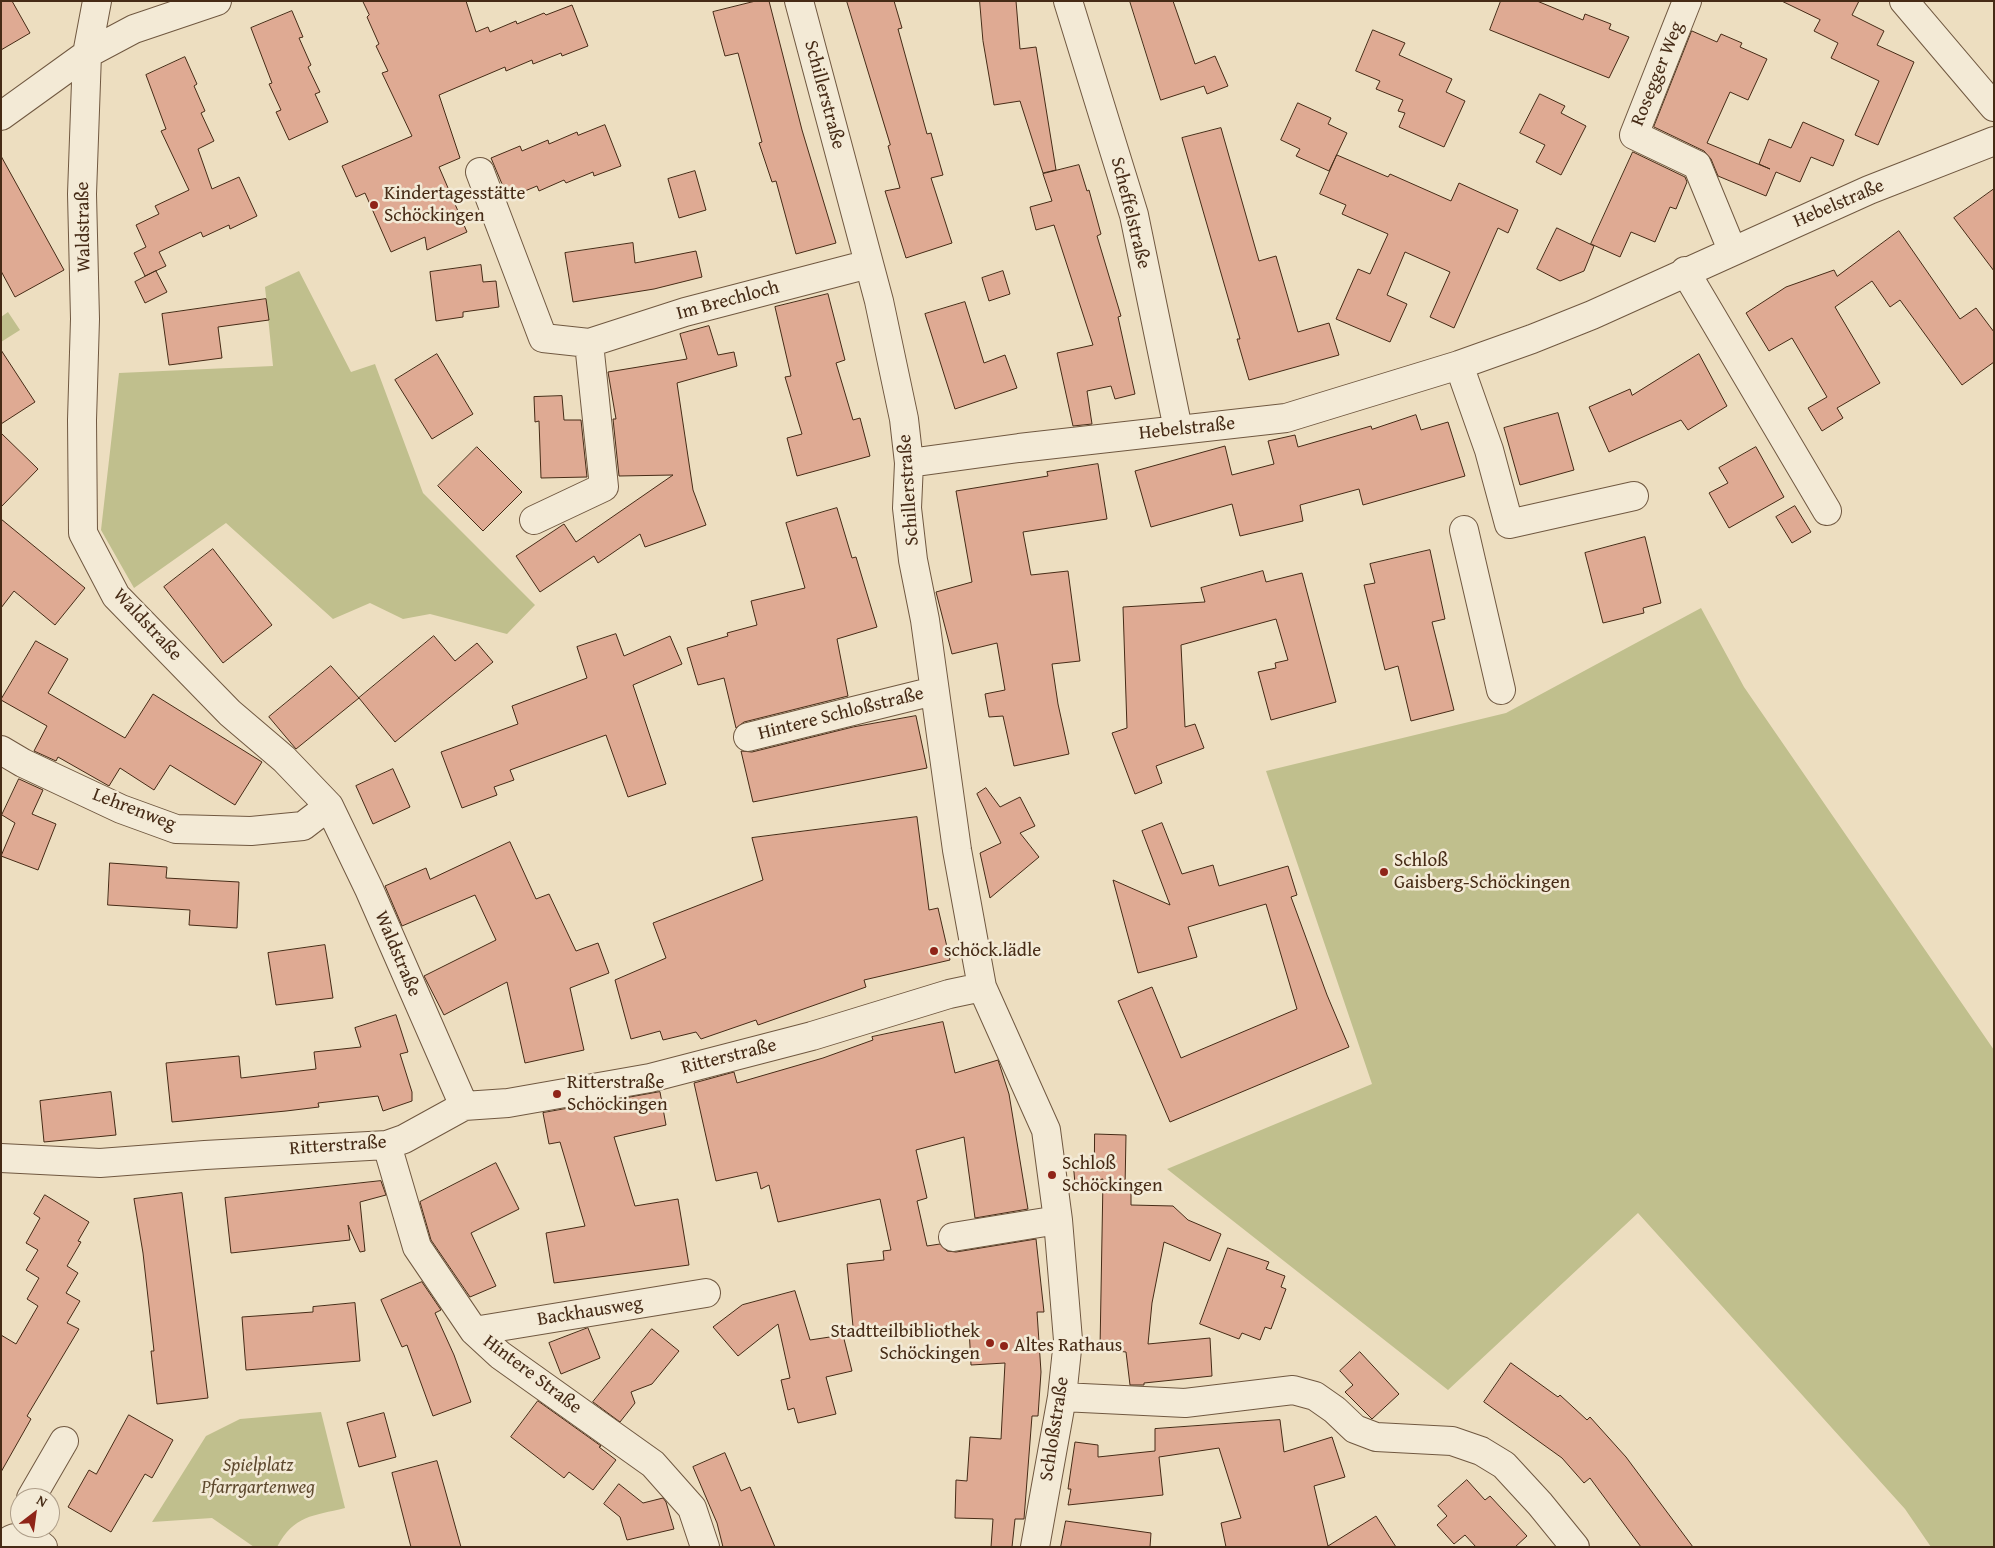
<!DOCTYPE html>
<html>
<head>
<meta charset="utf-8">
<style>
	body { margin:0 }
	#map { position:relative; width:1995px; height:1548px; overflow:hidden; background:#eddec0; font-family:"Gentium Book Plus",serif }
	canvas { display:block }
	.frame { position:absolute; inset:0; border:2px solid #462b16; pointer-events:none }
	.north { position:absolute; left:10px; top:1488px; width:50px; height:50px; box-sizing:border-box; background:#f3ead6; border:1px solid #ae9e89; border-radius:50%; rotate:30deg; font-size:14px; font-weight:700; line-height:20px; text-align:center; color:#462b16 }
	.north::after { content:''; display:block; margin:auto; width:18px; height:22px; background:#8f2418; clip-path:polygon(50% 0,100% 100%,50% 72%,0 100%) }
</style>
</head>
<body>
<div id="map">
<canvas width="1995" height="1548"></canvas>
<div class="frame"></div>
<div class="north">N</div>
</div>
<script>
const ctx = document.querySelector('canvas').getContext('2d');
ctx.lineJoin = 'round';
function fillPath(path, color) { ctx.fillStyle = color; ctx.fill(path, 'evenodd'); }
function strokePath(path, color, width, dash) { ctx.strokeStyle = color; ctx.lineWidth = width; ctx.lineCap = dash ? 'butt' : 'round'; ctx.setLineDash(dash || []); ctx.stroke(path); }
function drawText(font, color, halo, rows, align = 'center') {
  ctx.font = font + ' "Gentium Book Plus",serif'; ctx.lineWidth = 5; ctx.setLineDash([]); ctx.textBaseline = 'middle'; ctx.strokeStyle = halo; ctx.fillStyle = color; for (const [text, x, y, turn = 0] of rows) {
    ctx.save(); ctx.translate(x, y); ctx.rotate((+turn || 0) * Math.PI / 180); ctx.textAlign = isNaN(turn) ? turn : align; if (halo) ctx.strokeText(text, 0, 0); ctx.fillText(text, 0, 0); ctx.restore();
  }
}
fillPath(new Path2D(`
	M 299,271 L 351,372 L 375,364 L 423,493 L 535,605 L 507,634 L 430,614 L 403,619 L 370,603 L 333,619 L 226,523 L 134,588 L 101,530 L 119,373 L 273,366 L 265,287 Z
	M 8,312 L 20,330 L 1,342 L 1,317 Z
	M 1701,608 L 1744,687 L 1994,1050 L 1994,1547 L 1931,1547 L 1905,1509 L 1638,1213 L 1448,1390 L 1167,1169 L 1372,1084 L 1266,771 L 1506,713 Z
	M 321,1412 L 345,1508 C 313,1516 294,1515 277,1547 L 254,1547 L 212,1518 L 152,1522 L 206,1436 L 240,1419 Z`), '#c0bf8d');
const building = new Path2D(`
	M 1,1 L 12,1 L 30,33 L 1,50 Z
	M 363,1 L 466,1 L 476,32 L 488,27 L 490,32 L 516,21 L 517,24 L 544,13 L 546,15 L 572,5 L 588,46 L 562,56 L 561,53 L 533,64 L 532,60 L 506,71 L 505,67 L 439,95 L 460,158 L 439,167 L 467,232 L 427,250 L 425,237 L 391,252 L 365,193 L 356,197 L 342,166 L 412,136 L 382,73 L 388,71 L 376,46 L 379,44 L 367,17 L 369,15 Z
	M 756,1 L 769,1 L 802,130 L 836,243 L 796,254 L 776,181 L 772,182 L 759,143 L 762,142 L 738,53 L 725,56 L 713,12 Z
	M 847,1 L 894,1 L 902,28 L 898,29 L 927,134 L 931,133 L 943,175 L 931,178 L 952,243 L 906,258 L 885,191 L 900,188 L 888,146 L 890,145 Z
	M 980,1 L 1016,1 L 1020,49 L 1036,47 L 1056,170 L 1043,173 L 1020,101 L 994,105 L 983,41 Z
	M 1130,1 L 1173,1 L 1195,64 L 1215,56 L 1228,86 L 1207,94 L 1204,86 L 1161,100 Z
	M 1501,1 L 1537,1 L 1583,20 L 1585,14 L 1611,24 L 1609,29 L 1629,37 L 1609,78 L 1490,30 Z
	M 1782,1 L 1859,1 L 1852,15 L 1884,31 L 1877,45 L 1914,62 L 1878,145 L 1855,135 L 1879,81 L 1831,58 L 1838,43 L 1814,31 L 1820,20 Z
	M 292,11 L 303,37 L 299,38 L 311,65 L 308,67 L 320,92 L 315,94 L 328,122 L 289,140 L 276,112 L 281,110 L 269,84 L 272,83 L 251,28 Z
	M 1373,30 L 1405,43 L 1399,55 L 1452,79 L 1446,92 L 1465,101 L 1444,147 L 1399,127 L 1405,113 L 1398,111 L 1403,100 L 1376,89 L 1380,81 L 1356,71 Z
	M 1692,31 L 1717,42 L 1721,34 L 1742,43 L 1740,47 L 1767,59 L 1748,100 L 1730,92 L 1707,143 L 1770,169 L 1759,164 L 1769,139 L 1791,148 L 1803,122 L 1844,140 L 1833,166 L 1811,157 L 1800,182 L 1776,172 L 1766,196 L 1718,176 L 1711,159 L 1704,151 L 1654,127 Z
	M 185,57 L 197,84 L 194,86 L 205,111 L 201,113 L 214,141 L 198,149 L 212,189 L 239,177 L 257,216 L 230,229 L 229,225 L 203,237 L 201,232 L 159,252 L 166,266 L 145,276 L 134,253 L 146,247 L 136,225 L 159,214 L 155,206 L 189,190 L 161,131 L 166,129 L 146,75 Z
	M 1540,94 L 1565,106 L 1561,113 L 1586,126 L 1561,175 L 1536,162 L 1545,145 L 1520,133 Z
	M 1298,103 L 1331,118 L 1328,124 L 1347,133 L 1329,171 L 1296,156 L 1300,149 L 1281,140 Z
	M 605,125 L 621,166 L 594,176 L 593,172 L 566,183 L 564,180 L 539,191 L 537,186 L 508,198 L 491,158 L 520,146 L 522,151 L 548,140 L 549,144 L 577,132 L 578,135 Z
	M 1221,128 L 1259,261 L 1276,256 L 1298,332 L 1329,323 L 1339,355 L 1249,380 L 1237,339 L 1240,339 L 1182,138 Z
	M 1633,152 L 1685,177 L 1687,182 L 1676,209 L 1670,207 L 1655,242 L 1631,232 L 1620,257 L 1591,244 Z
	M 1337,155 L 1388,177 L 1390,174 L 1451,201 L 1459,183 L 1518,210 L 1508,233 L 1498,228 L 1454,328 L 1430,317 L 1450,272 L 1405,252 L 1387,295 L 1407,304 L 1390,342 L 1336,319 L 1358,269 L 1370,274 L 1388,234 L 1342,214 L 1346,205 L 1320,194 Z
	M 1,156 L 64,270 L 15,297 L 1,271 Z
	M 1079,165 L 1087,191 L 1089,190 L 1101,234 L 1097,236 L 1121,316 L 1118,317 L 1135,394 L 1115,399 L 1111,386 L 1087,391 L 1092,424 L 1073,426 L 1057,353 L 1093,345 L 1054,225 L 1036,230 L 1030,207 L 1052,201 L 1043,174 Z
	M 695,171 L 706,210 L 679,218 L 668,179 Z
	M 1994,189 L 1994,271 L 1954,218 Z
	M 1557,228 L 1594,246 L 1584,271 L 1560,281 L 1537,269 Z
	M 1899,231 L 1960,319 L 1976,308 L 1994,332 L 1994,362 L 1962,385 L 1900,300 L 1890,307 L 1872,281 L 1835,307 L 1880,383 L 1837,408 L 1843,418 L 1822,431 L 1808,408 L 1827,397 L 1792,338 L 1769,351 L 1746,313 L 1786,287 L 1834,270 L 1837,276 Z
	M 633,243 L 635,263 L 696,251 L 702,277 L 654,289 L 573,302 L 565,253 Z
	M 481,265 L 483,282 L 496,281 L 499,307 L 463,312 L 463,317 L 436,321 L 430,272 Z
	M 156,271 L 167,292 L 145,303 L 135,282 Z
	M 1003,271 L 1010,294 L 989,301 L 982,278 Z
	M 828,294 L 845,360 L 836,363 L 853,420 L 860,418 L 870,456 L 797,476 L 787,438 L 802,434 L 785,377 L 791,376 L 775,307 Z
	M 266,299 L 269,320 L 218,327 L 222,358 L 169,365 L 162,314 Z
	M 965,302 L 984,363 L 1005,355 L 1017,388 L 955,409 L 925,314 Z
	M 709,326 L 718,355 L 734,352 L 737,366 L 677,383 L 693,490 L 706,525 L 645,547 L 640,534 L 598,563 L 594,556 L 540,592 L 516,556 L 564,524 L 576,542 L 673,475 L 619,476 L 613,419 L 616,419 L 608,372 L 687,359 L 680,334 Z
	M 1,350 L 35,402 L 1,424 Z
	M 437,354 L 473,414 L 432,439 L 395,380 Z
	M 1699,354 L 1727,406 L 1688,430 L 1681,420 L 1609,452 L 1589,407 L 1630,389 L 1632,395 Z
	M 562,396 L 564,420 L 581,420 L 587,477 L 541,478 L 539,421 L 535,422 L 534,397 Z
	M 1558,413 L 1574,470 L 1520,485 L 1504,428 Z
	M 1416,415 L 1421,430 L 1448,422 L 1465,476 L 1363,505 L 1359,489 L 1300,505 L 1303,521 L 1240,536 L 1232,504 L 1151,527 L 1135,471 L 1225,446 L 1232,475 L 1274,464 L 1268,441 L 1295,435 L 1298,447 L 1371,426 L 1372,429 Z
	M 1,433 L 38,469 L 1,507 Z
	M 477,447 L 522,492 L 483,531 L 438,486 Z
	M 1756,447 L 1784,497 L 1729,528 L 1709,493 L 1728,483 L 1719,468 Z
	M 1098,464 L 1107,519 L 1023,532 L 1031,575 L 1068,571 L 1080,661 L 1052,664 L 1058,704 L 1069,754 L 1014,766 L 1003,716 L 989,717 L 985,694 L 1005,690 L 997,643 L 952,654 L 936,592 L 972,582 L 956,491 L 1048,476 L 1047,472 Z
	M 1795,506 L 1811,532 L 1792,543 L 1776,517 Z
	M 837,508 L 852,558 L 856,557 L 877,627 L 837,639 L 848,696 L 744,722 L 736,728 L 724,678 L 698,685 L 687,648 L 728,636 L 727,633 L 757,625 L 751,601 L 805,588 L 786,523 Z
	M 1,519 L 85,588 L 55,625 L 14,591 L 1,608 Z
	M 1645,537 L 1661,603 L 1643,608 L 1644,613 L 1603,623 L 1585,553 Z
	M 213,549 L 272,625 L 223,663 L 164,587 Z
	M 1430,550 L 1445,619 L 1432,622 L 1454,710 L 1411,721 L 1398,666 L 1385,670 L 1364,585 L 1375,583 L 1370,564 Z
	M 1263,571 L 1266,582 L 1302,573 L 1336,702 L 1271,720 L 1258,672 L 1276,668 L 1275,663 L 1288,660 L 1276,619 L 1181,645 L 1185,727 L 1195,724 L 1204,748 L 1156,766 L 1162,783 L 1135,794 L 1112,733 L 1127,728 L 1123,607 L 1205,602 L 1201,588 Z
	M 616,634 L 624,656 L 670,636 L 682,664 L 633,685 L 666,784 L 628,797 L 606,735 L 510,770 L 514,780 L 494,787 L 497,795 L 462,808 L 441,752 L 518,724 L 512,706 L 587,678 L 577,647 Z
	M 434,636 L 455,661 L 477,643 L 493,662 L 395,742 L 359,698 Z
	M 36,641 L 68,659 L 48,693 L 125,738 L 153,694 L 262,762 L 235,805 L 170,765 L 154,790 L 120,768 L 109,786 L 58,757 L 56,761 L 34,751 L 47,726 L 1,700 Z
	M 331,666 L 359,698 L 296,749 L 269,717 Z
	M 916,716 L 927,768 L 753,802 L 741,751 L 752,752 L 853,727 Z
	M 393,769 L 410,807 L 373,824 L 356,786 Z
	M 19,779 L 43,790 L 32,814 L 56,824 L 38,870 L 1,856 L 15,823 L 2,815 Z
	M 986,788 L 1000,807 L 1020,797 L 1035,826 L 1020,833 L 1039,857 L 990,898 L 980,853 L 1001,843 L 977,794 Z
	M 917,817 L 929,910 L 938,908 L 950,960 L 864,980 L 866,987 L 758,1025 L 756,1020 L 701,1039 L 696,1032 L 663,1040 L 660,1031 L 631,1039 L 615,980 L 666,958 L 653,923 L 763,880 L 752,838 Z
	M 1162,823 L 1182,874 L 1213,865 L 1219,886 L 1288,866 L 1297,895 L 1291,897 L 1327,995 L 1349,1047 L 1170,1122 L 1118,1001 L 1152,987 L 1181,1058 L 1297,1009 L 1266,904 L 1188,927 L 1197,957 L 1138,973 L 1113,880 L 1170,905 L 1142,831 Z
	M 510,842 L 536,899 L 549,894 L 576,951 L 598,943 L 609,973 L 570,988 L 584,1050 L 525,1063 L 507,982 L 444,1015 L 424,976 L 496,940 L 475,895 L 402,926 L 385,886 L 426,868 L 430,879 Z
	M 110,863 L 167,867 L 166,878 L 239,882 L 237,928 L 189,925 L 190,910 L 108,905 Z
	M 325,945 L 333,998 L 276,1005 L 268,953 Z
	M 396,1015 L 408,1052 L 400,1054 L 412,1092 L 412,1101 L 383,1111 L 378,1096 L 318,1103 L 319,1107 L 286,1111 L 172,1122 L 166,1063 L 239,1056 L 241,1078 L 316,1069 L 314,1052 L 361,1047 L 355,1028 Z
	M 943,1022 L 955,1073 L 998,1060 L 1009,1094 L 1028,1209 L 975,1218 L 964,1137 L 916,1150 L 927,1198 L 917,1201 L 927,1246 L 940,1244 L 947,1251 L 956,1252 L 1036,1239 L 1044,1312 L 1037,1312 L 1041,1372 L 1038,1416 L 1032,1416 L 1024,1519 L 1015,1519 L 1012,1547 L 991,1547 L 993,1519 L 955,1518 L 956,1480 L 967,1481 L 970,1437 L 1001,1439 L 1005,1363 L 971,1365 L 969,1328 L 934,1332 L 933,1329 L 854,1337 L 847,1264 L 884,1260 L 883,1251 L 891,1250 L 880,1199 L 778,1222 L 769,1185 L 761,1189 L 757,1172 L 716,1181 L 694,1083 L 734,1072 L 737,1083 L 823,1058 L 873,1040 L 872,1037 Z
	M 111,1092 L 116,1135 L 44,1142 L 40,1101 Z
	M 660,1092 L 666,1125 L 614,1137 L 635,1206 L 678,1199 L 689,1265 L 554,1283 L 546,1233 L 585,1226 L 560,1142 L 549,1144 L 543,1113 Z
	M 1095,1134 L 1126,1135 L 1125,1188 L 1131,1188 L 1131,1205 L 1173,1206 L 1188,1220 L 1221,1234 L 1210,1261 L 1164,1242 L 1152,1303 L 1148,1344 L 1210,1338 L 1212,1376 L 1144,1383 L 1144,1385 L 1130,1385 L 1126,1352 L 1100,1349 L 1103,1179 L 1075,1184 L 1073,1161 L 1094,1158 Z
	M 496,1163 L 519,1209 L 471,1233 L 496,1286 L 470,1297 L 431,1240 L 420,1202 Z
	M 381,1181 L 386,1195 L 360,1202 L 365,1251 L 360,1252 L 348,1225 L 350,1240 L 231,1253 L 225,1198 Z
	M 182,1193 L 208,1398 L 157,1404 L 151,1351 L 154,1351 L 143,1253 L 134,1199 Z
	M 45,1195 L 89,1222 L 78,1241 L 81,1242 L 67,1266 L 78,1273 L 66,1293 L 80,1301 L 67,1323 L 79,1329 L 27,1416 L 31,1419 L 1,1472 L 1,1335 L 16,1344 L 38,1306 L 27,1299 L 39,1278 L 26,1270 L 38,1250 L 26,1243 L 40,1218 L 34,1214 Z
	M 1228,1248 L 1269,1262 L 1266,1269 L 1285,1276 L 1281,1287 L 1286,1289 L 1271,1329 L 1265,1327 L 1260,1340 L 1242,1333 L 1239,1339 L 1200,1324 Z
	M 422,1282 L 441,1310 L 435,1313 L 454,1355 L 471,1402 L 433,1416 L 407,1345 L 402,1347 L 381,1300 Z
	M 795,1291 L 810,1340 L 843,1335 L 852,1371 L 826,1377 L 836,1414 L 798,1423 L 794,1408 L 788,1410 L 781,1380 L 790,1378 L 778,1324 L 738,1356 L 713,1327 L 742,1305 Z
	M 355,1303 L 360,1361 L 246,1370 L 242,1317 L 313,1312 L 313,1307 Z
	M 588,1328 L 600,1358 L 561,1374 L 549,1343 Z
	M 652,1329 L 679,1351 L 652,1384 L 631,1392 L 635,1403 L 620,1422 L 593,1402 Z
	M 1360,1352 L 1399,1394 L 1372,1419 L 1345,1392 L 1353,1385 L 1340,1371 Z
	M 1511,1363 L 1558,1397 L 1560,1395 L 1587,1420 L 1590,1417 L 1626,1457 L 1693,1547 L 1641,1547 L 1590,1478 L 1584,1483 L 1562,1458 L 1484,1402 Z
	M 538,1401 L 601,1446 L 599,1447 L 616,1460 L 593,1490 L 569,1472 L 564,1478 L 511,1437 Z
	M 384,1413 L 396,1457 L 359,1467 L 347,1423 Z
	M 129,1415 L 173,1440 L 152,1478 L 145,1474 L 111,1532 L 68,1507 L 89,1470 L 96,1474 Z
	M 1280,1420 L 1284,1452 L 1332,1437 L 1345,1477 L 1314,1486 L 1328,1546 L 1376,1516 L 1396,1547 L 1226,1547 L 1221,1523 L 1241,1518 L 1219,1448 L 1159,1457 L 1163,1495 L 1068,1505 L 1071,1489 L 1068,1489 L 1075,1442 L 1098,1445 L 1098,1457 L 1126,1454 L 1155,1451 L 1155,1429 Z
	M 725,1453 L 741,1491 L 750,1487 L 775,1547 L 723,1547 L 717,1523 L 693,1467 Z
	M 437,1461 L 461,1547 L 411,1547 L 392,1473 Z
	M 1467,1480 L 1485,1500 L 1490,1496 L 1527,1536 L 1515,1547 L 1476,1547 L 1465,1535 L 1454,1544 L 1437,1525 L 1447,1516 L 1438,1506 Z
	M 619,1484 L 643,1503 L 663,1498 L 666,1502 L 674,1529 L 627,1540 L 620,1517 L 604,1504 Z
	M 1066,1521 L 1151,1533 L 1150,1547 L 1061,1547 Z`);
fillPath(building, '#dfaa93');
strokePath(building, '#462b16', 1);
const minor = new Path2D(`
	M 97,1 L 87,54 L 82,194 L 85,319 L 82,420 L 83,533 L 116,596 L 230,713 L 284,759 L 329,806 L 369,889 L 464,1106
	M 799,1 L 879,301 L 904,419 L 909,463 L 907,508 L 913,560 L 925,620 L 957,850 L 982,987 L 1046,1130 L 1058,1220 L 1068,1340 L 1062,1397 L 1035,1547
	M 1068,1 L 1134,215 L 1178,429
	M 1687,1 L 1634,135 L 1697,165 L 1732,250
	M 1904,1 L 1994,107
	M 1,116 L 87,54 L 134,29 L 217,1
	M 480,172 L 543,338 L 589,343
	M 1685,271 L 1827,511
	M 1459,365 L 1489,450 L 1509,524 L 1634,496
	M 909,463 L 1019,448 L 1286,418 L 1459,365 L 1532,339 L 1592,315 L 1869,190 L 1994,141
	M 534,520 L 604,487 L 589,343 L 685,312 L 869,264
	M 1464,530 L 1501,690
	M 748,737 L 934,691
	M 1,750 L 23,763 L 121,809 L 176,829 L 251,831 L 303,826 L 329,806
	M 387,1145 L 417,1247 L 474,1331 L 500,1355 L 653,1464 L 692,1508 L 705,1547
	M 1,1158 L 100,1163 L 205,1155 L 387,1145 L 404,1139 L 464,1106 L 508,1103 L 650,1078 L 812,1036 L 949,994 L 982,987
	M 953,1237 L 1058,1220
	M 474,1331 L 706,1293
	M 1062,1397 L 1185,1403 L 1293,1390 L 1315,1396 L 1335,1410 L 1355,1429 L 1376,1437 L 1452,1441 L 1481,1451 L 1504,1465 L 1540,1504 L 1575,1547
	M 31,1498 L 64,1441
	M 2,1547 C 13,1533 31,1535 43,1547`);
strokePath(minor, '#705840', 30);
strokePath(minor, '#f3ead6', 28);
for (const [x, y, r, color] of [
	[374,205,5,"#8f2418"],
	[1384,872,5,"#8f2418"],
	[934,951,5,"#8f2418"],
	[557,1094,5,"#8f2418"],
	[1052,1175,5,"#8f2418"],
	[990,1343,5,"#8f2418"],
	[1004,1346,5,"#8f2418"]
]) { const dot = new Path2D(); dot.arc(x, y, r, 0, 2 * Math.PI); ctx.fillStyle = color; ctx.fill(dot); strokePath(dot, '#f3ead6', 2); }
drawText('19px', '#462b16', '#f3ead6', [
	["Rosegger Weg",1658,74,-68],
	["Schillerstraße",824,95,75],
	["Hebelstraße",1839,204,-23],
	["Scheffelstraße",1130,213,76],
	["Waldstraße",84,227,-91],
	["Im Brechloch",728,301,-15],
	["Hebelstraße",1187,429,-6],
	["Schillerstraße",909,490,-94],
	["Waldstraße",147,625,47],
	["Hintere Schloßstraße",841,714,-14],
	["Lehrenweg",134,810,21],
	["Waldstraße",397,954,67],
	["Ritterstraße",729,1057,-14],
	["Ritterstraße",338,1146,-4],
	["Backhausweg",590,1312,-9],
	["Hintere Straße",532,1375,37],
	["Schloßstraße",1055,1429,-81]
]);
drawText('19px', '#462b16', '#f3ead6', [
	["Kindertagesstätte",384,194],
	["Schöckingen",384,216],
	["Schloß",1394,861],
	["Gaisberg-Schöckingen",1394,883],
	["schöck.lädle",944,951],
	["Ritterstraße",567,1083],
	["Schöckingen",567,1105],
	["Schloß",1062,1164],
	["Schöckingen",1062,1186],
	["Stadtteilbibliothek",980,1332,"right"],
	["Schöckingen",980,1354,"right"],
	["Altes Rathaus",1014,1346]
], 'left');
drawText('italic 19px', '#5e492e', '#f3ead6', [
	["Spielplatz",258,1466],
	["Pfarrgartenweg",258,1488]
]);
</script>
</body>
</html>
